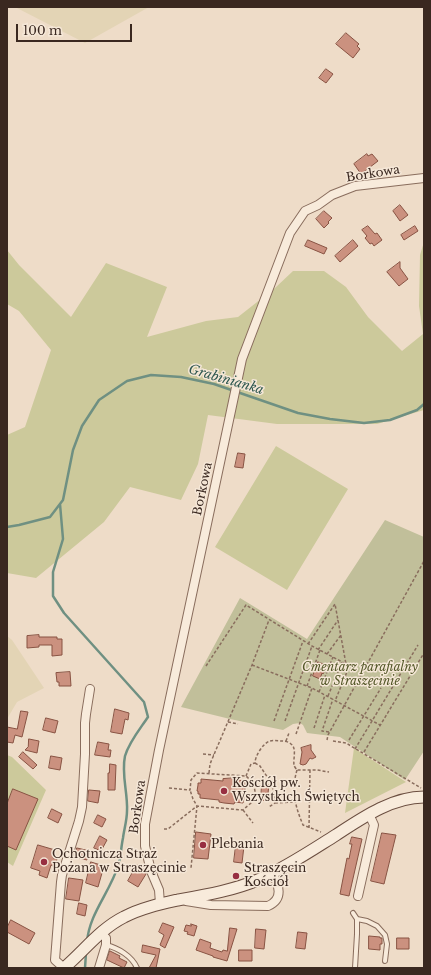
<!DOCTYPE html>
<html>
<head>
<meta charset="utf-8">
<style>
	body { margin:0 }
	#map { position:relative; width:431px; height:975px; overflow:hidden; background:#eedcc8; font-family:"Libre Baskerville",serif }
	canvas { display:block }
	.frame { position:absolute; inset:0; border:8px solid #3a2820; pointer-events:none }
	.scale { position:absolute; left:16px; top:24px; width:116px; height:18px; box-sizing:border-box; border:2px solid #3a2820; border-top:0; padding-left:5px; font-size:12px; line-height:14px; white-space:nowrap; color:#3a2820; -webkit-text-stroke:3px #f5e7d7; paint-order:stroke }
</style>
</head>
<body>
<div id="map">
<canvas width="431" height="975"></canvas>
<div class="frame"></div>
<div class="scale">100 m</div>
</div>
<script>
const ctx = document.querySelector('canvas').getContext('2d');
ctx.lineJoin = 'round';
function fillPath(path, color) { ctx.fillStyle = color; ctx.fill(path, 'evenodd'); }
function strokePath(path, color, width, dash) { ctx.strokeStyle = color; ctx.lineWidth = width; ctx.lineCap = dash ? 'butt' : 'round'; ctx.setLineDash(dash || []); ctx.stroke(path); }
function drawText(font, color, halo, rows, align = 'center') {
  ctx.font = font + ' "Libre Baskerville",serif'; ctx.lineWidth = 3; ctx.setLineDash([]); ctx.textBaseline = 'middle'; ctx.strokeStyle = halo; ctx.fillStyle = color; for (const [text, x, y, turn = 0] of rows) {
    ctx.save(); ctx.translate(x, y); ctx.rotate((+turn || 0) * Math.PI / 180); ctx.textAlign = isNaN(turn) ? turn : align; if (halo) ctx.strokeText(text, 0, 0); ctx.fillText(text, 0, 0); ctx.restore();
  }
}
fillPath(new Path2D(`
	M 15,7 L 149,7 L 85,43 Z
	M 7,636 L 12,640 L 44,688 L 17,702 L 7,719 Z`), '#e3d4b5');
fillPath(new Path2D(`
	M 424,242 L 424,410 L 377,424 L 277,424 L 208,415 L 198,464 L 181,500 L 130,487 L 104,522 L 36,578 L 7,573 L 7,435 L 25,427 L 51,350 L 19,311 L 7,304 L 7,250 L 19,265 L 71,317 L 106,263 L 167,287 L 147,337 L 206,321 L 238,317 L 275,288 L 293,271 L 324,271 L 346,287 L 368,317 L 402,351 L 423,334 L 419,306 L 420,255 Z
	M 276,446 L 348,489 L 287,590 L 215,547 Z
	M 354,748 L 406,782 L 345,813 Z
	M 7,755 L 12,757 L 46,790 L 13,866 L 7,862 Z`), '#ccc99b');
fillPath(new Path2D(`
	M 385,520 L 424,537 L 424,751 L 405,780 L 340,737 L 307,733 L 303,725 L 300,723 L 293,724 L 283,730 L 230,719 L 181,707 L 240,598 L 307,639 Z`), '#c1bf9a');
strokePath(new Path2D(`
	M 60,504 L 63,539 L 53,572 L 53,596 L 64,613 L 144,702 L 148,717 C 140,729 129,742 125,756 C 121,774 128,793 127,811 C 127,820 124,830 123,838 C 121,847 121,857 118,866 C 110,892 89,914 87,942
	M 7,527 L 19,525 L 50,517 L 63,500 L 73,450 L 82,426 L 99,400 L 127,381 L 151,375 L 181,377 L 214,384 L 298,413 L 330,419 L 364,423 L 390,420 L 417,410 L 424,404
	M 85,968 L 86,953`), '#6f9082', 2.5);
const building = new Path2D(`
	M 346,33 L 359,44 L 357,46 L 360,49 L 353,58 L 336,44 Z
	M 326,69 L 333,74 L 326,83 L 319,78 Z
	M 367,154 L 368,156 L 372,154 L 378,161 L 361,174 L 354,164 Z
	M 400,205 L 408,215 L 400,221 L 393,211 Z
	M 324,211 L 332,218 L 328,222 L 329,223 L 324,228 L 316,219 Z
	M 368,226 L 375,234 L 377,233 L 382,240 L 374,246 L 372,243 L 370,244 L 365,238 L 367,236 L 362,230 Z
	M 415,226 L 418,231 L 404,240 L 401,235 Z
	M 308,240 L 327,248 L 324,254 L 305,246 Z
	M 353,240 L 358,246 L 340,262 L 335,256 Z
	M 400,262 L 400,268 L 408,279 L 399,286 L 387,272 Z
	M 238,453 L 245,454 L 243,468 L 235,467 Z
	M 39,635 L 39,637 L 57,637 L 57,639 L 62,639 L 62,655 L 52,656 L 52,645 L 39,645 L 39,647 L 27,648 L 27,636 Z
	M 318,662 L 326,665 L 324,667 L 326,668 L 323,674 L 322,673 L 320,679 L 313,676 Z
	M 70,672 L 71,686 L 59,686 L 59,682 L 57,682 L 56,673 Z
	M 115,709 L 129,713 L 128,720 L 125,719 L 122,734 L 111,732 Z
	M 21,711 L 28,712 L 22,737 L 15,735 L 13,743 L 7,742 L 7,727 L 17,729 Z
	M 46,718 L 58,721 L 55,733 L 43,730 Z
	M 29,739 L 39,741 L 37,753 L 25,750 L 28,747 Z
	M 98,742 L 109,744 L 108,750 L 111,750 L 110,757 L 95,755 Z
	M 311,745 L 311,750 L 316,757 L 312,759 L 310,758 L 306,764 L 303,765 L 300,764 L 302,752 L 301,748 Z
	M 23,752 L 37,765 L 33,769 L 19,757 Z
	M 51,756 L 62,758 L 60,770 L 49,768 Z
	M 110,764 L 116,765 L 115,790 L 108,790 L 108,773 L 109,773 Z
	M 237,778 L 237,780 L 245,781 L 245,794 L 243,803 L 235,802 L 234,804 L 224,803 L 219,802 L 219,800 L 200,798 L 200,794 L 198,794 L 198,791 L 197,791 L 198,785 L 198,783 L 201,783 L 201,779 L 223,781 L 223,779 Z
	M 262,784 L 269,785 L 267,801 L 261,800 Z
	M 13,789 L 38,799 L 16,850 L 7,846 L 7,804 Z
	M 89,790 L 100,791 L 98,803 L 88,801 Z
	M 52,809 L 62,814 L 58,823 L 48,818 Z
	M 98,815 L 106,819 L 102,827 L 94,823 Z
	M 196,832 L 211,834 L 208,859 L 194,858 Z
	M 382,833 L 396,835 L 384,884 L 371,881 Z
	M 100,836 L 107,840 L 101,851 L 94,848 Z
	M 352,837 L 362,839 L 349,896 L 340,894 L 347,858 L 349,859 L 352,844 L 350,844 Z
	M 38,845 L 55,850 L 53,858 L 57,859 L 55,867 L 51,865 L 47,878 L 39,875 L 40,871 L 31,868 Z
	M 236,845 L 244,846 L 242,863 L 234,862 Z
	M 77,848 L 90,851 L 87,860 L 75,857 Z
	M 91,862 L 104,866 L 98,887 L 86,883 Z
	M 137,865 L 145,870 L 146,874 L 138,887 L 128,881 Z
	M 69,878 L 83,880 L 79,901 L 66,899 Z
	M 79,903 L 87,905 L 85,916 L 77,914 Z
	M 11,920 L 35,933 L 29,944 L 7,932 L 7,928 Z
	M 163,923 L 174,927 L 165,948 L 160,945 L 164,935 L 159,932 Z
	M 191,924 L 197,926 L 194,936 L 187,934 L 188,932 L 184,931 L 186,925 L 191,926 Z
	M 230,928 L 237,929 L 227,961 L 213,957 L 213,956 L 196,950 L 200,939 L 211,943 L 210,948 L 222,952 L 223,950 L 227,951 Z
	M 256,929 L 266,930 L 264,949 L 255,948 Z
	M 298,932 L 307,933 L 305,949 L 296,948 Z
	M 369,936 L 380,937 L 380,938 L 382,938 L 382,944 L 380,944 L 380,950 L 369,949 Z
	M 397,938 L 409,938 L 409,949 L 397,949 Z
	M 143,945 L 160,949 L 156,968 L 149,968 L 156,955 L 142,952 Z
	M 239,950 L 252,950 L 252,961 L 239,961 Z
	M 110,951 L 120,956 L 119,958 L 127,962 L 124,968 L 107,960 Z`);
fillPath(building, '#cb917f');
strokePath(building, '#885343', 1);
const lane = new Path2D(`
	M 353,913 L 357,919 L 357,934 L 355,968
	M 357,919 L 367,921 L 377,926 L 385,935 L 387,944 L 385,961
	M 106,945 C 118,948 132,956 137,968`);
const street = new Path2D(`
	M 358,896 L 374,825 L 369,814
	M 186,901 L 211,905 L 268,906 C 284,899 279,885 272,873
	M 160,904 L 159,890 L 151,871 L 145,846 L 145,824 L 159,750 L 242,359 L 290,233 L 305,211 L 318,205 L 332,195 L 355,186 L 424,178
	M 64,968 L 55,960 L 61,882 L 62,875 L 79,821 L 82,807 L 85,754 L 85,723 L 86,714 L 90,689
	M 99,968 L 106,945 L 106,938 L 101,933`);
const secondary = new Path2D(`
	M 64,968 C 84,951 100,929 124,917 C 141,908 160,904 178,900 C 206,895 235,890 260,879 C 287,867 312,850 336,835 C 362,818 392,797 424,797`);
strokePath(lane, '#896d5d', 6);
strokePath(street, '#896d5d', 10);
strokePath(secondary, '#6b4e40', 13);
strokePath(new Path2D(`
	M 308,644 L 335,604 L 346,664 L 349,667 L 335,701
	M 318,650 L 338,620
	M 327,654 L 341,635
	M 252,665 L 312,688 L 380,725
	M 206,666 L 246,605 L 312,646 L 346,664
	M 307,686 L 320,650
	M 319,692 L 333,657
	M 328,696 L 342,662
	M 274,721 L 303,641
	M 285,721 L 312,646
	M 228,722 L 238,724
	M 314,728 L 325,695
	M 329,732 L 322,731 L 333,699
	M 296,734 L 312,688
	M 327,740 L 328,735 L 424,561
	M 349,740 L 381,688
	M 286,741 L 289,733
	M 333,741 L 346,743 L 421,788
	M 355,749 L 418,645
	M 364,752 L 424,653
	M 203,754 L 214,755
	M 255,763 L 260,766 L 272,784 L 275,803 L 269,807
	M 297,770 C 291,790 295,806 303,825 L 321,832
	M 209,773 L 210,764 L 252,665 L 269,620
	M 246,776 L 251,764 L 255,763 C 255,756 263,743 270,741 C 274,740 278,741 282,741 C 285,741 289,742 291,744 C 297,748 293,759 294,765 C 294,766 296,769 297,770 L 317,770 L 329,772
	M 169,788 L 190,790 L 191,780 L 197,773 L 246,776 C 254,783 259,794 251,803 C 249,805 246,807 243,810 L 197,806 L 193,799 L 190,790
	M 275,803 L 295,802
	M 243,810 L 253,823
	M 309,828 L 310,770
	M 164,829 L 168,829 L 197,806 L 191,868`), '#896d5d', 1.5, [3, 2]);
strokePath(lane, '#f8ebdb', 4);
strokePath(street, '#f8ebdb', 8);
strokePath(secondary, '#f8ebdb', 11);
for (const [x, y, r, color] of [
	[224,791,4,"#972e41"],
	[203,845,4,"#972e41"],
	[44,862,4,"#972e41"],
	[236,876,4,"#972e41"]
]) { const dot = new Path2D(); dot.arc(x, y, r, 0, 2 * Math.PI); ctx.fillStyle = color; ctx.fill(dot); strokePath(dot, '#f5e7d7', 1.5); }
drawText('12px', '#3a2820', '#f5e7d7', [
	["Borkowa",373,174,-9],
	["Borkowa",203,489,-78],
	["Borkowa",138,807,-82]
]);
drawText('italic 12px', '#525627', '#f5e7d7', [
	["Cmentarz parafialny",360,668],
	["w Straszęcinie",360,682]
]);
drawText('12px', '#3a2820', '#f5e7d7', [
	["Kościół pw.",232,784],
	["Wszystkich Świętych",232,798],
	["Plebania",211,845],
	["Ochotnicza Straż",52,855],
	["Pożana w Straszęcinie",52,869],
	["Straszęcin",244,869],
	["Kościół",244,883]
], 'left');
drawText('italic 13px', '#305950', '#f5e7d7', [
	["Grabinianka",226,380,16]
]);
</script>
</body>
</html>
